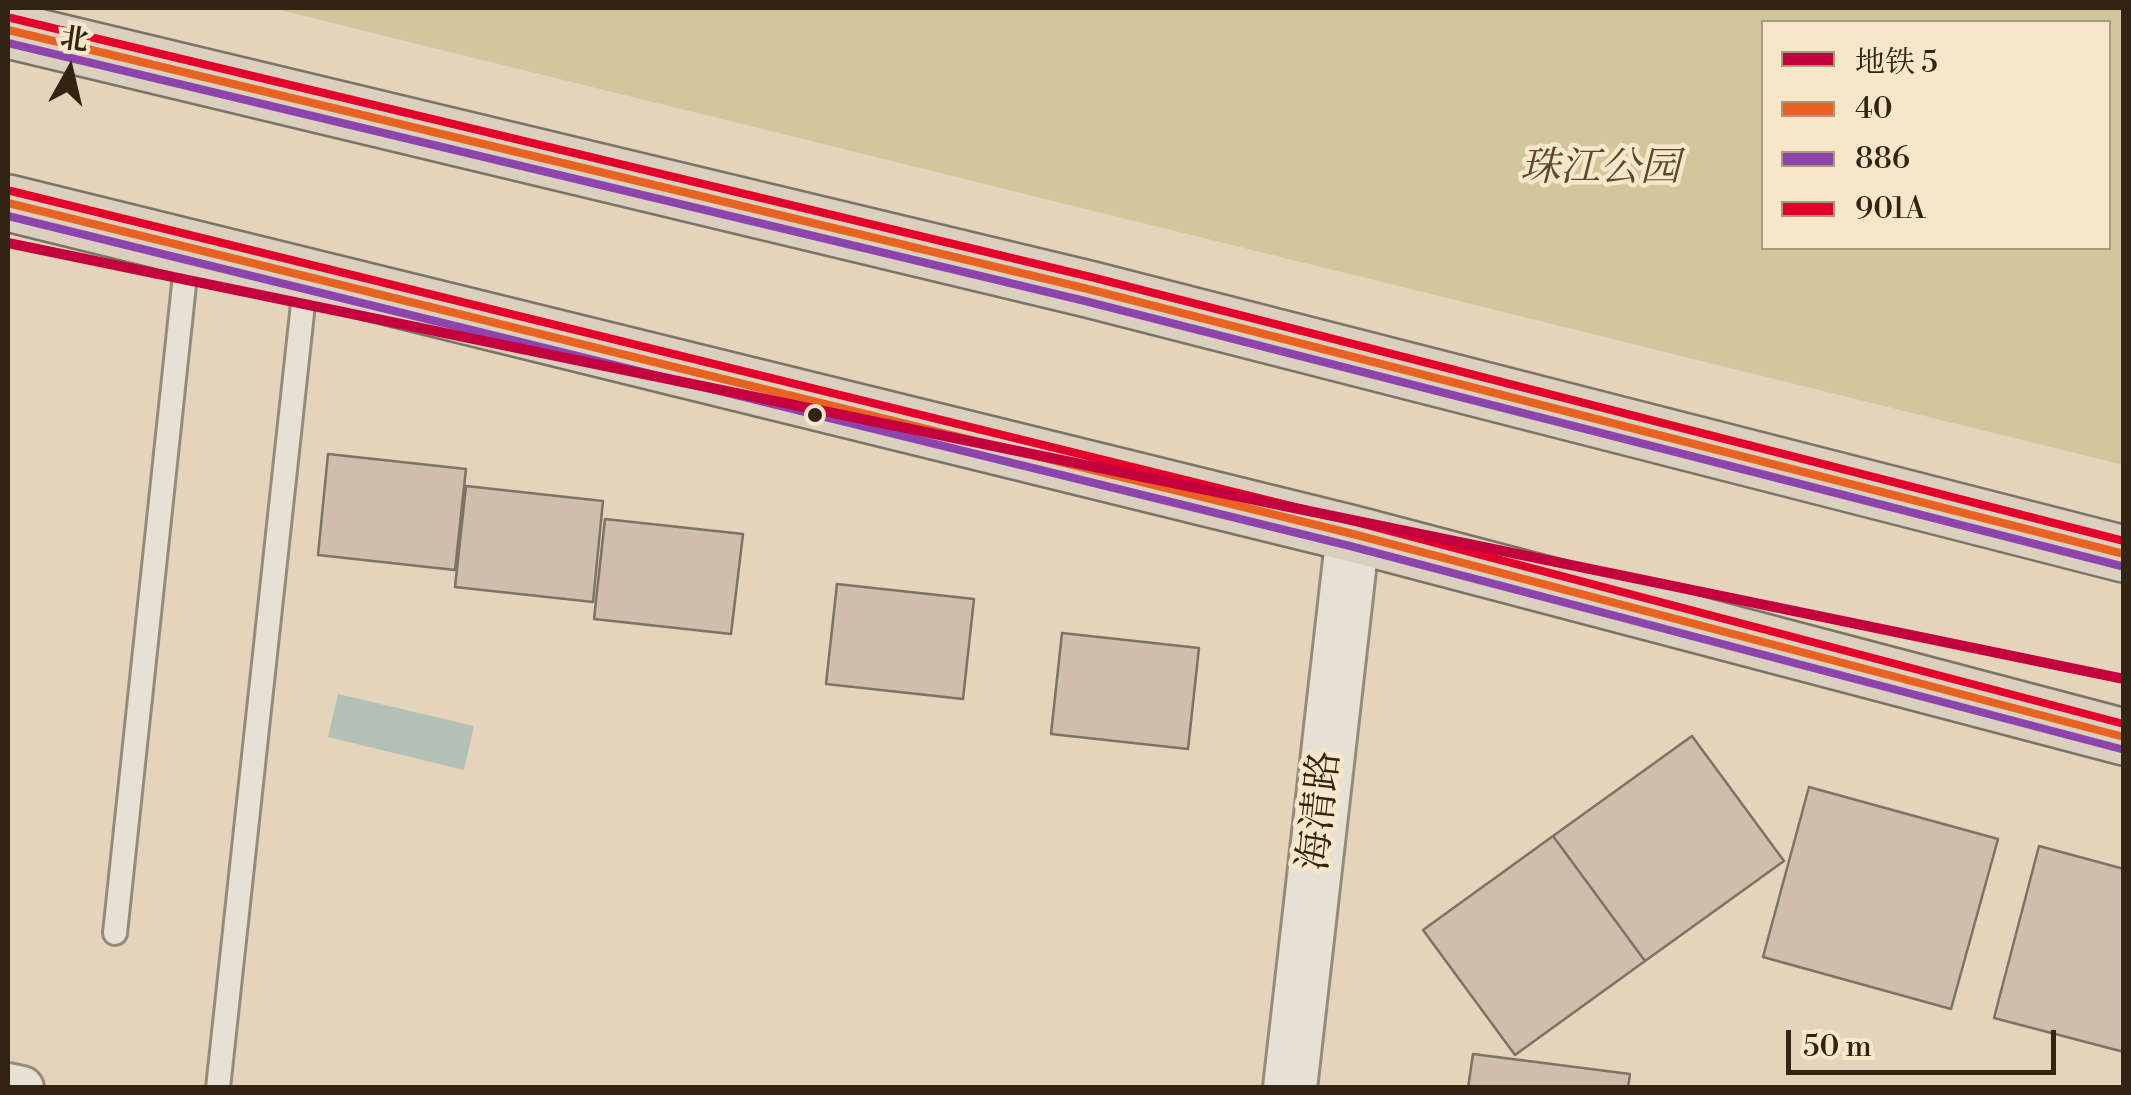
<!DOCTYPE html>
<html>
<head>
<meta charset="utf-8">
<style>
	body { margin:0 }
	#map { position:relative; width:2131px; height:1095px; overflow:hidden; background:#e3d4bb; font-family:"Libre Bodoni","Noto Serif SC",serif }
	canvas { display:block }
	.frame { position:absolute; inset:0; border:10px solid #322413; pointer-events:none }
	.legend { position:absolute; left:1761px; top:20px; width:350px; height:230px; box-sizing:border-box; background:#f8e6c8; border:2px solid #a99880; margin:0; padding:12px 18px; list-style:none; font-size:30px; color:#322413 }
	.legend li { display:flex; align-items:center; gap:20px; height:50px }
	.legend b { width:50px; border:2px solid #a99880 }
	.north { position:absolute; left:20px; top:20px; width:100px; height:100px; -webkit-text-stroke:8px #f8e6c8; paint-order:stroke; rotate:8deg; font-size:28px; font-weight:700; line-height:40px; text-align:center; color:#322413 }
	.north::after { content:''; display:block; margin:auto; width:35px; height:45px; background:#322413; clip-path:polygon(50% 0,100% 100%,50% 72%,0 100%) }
	.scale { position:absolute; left:1786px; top:1030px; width:270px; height:45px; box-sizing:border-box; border:5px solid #322413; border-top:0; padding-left:12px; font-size:30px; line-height:35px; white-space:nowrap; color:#322413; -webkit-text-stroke:8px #f8e6c8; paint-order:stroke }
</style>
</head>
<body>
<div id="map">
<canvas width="2131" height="1095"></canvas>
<div class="frame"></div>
<ul class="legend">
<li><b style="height:12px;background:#c5003e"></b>地铁 5</li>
<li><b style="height:12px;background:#e86221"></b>40</li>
<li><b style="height:12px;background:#8e44ad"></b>886</li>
<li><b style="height:12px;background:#e4002b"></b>901A</li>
</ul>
<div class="north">北</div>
<div class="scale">50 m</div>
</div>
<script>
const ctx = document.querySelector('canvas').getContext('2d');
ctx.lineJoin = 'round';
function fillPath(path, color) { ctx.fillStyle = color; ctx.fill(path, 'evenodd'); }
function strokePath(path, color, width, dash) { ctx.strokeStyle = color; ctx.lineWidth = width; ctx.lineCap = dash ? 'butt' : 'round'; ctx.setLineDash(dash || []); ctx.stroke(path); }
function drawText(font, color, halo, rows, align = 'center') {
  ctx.font = font + ' "Libre Bodoni","Noto Serif SC",serif'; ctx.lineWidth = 9; ctx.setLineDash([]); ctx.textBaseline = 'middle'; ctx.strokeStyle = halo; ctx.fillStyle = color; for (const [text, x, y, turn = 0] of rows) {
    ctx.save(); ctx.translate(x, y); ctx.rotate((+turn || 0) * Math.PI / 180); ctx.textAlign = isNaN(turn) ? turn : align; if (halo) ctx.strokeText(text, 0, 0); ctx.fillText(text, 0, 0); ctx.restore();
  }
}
fillPath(new Path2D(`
	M 272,8 L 2123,8 L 2123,465 ZM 1764,22 L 2108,22 L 2108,248 L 1764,248 Z`), '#d1c79d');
fillPath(new Path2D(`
	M 338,694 L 474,726 L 464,770 L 328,737 Z`), '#b3c0b5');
const building = new Path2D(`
	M 328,454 L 466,469 L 455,570 L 318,555 Z
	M 466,486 L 603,501 L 593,602 L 455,587 Z
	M 605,519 L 743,534 L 731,634 L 594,619 Z
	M 837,584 L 974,599 L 963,699 L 826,684 Z
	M 1062,633 L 1199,648 L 1188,749 L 1051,734 Z
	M 1692,736 L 1784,861 L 1645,961 L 1553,836 Z
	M 1809,787 L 1998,839 L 1951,1009 L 1763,957 Z
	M 1553,836 L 1645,961 L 1515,1055 L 1423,930 Z
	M 2039,846 L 2124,869 L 2124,1052 L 1994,1018 Z
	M 1473,1054 L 1630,1074 L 1628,1088 L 1468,1088 Z`);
fillPath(building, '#cfbeac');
strokePath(building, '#7c7364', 2.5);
const service = new Path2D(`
	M 115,933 L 188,247
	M 218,1088 L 306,276`);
const minor = new Path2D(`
	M 8,1085 L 22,1088`);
const tertiary = new Path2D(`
	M 1290,1088 L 1353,534`);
const primary = new Path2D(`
	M 8,30 L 1088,289 L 2124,554
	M 8,203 L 1353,534 L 2124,737`);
strokePath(service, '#958b7b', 28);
strokePath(minor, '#958b7b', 48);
strokePath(tertiary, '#958b7b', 58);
strokePath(primary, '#7c7364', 60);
strokePath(service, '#e7e0d4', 22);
strokePath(minor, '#e7e0d4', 42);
strokePath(tertiary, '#e7e0d4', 52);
strokePath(primary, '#dbd0be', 55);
strokePath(new Path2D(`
	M 8,30 L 1088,289 L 2124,554
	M 8,203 L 1353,534 L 2124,737`), '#e86221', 8);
strokePath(new Path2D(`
	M 8,43 L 1085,301 L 2121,566
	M 8,216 L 1350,546 L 2121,749`), '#8e44ad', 8);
strokePath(new Path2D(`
	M 11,18 L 1091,277 L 2124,541
	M 11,191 L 1356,522 L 2124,724`), '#e4002b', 8);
strokePath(new Path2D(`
	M 8,243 L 2124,679`), '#c5003e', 10);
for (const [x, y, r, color] of [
	[815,415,9,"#322413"]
]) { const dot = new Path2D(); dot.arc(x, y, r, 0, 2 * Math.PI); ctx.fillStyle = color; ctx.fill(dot); strokePath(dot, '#f8e6c8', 4); }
drawText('italic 40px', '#564a2f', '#f8e6c8', [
	["珠江公园",1600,170]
]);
drawText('40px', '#322413', '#f8e6c8', [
	["海清路",1322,811,-84]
]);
</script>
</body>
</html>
